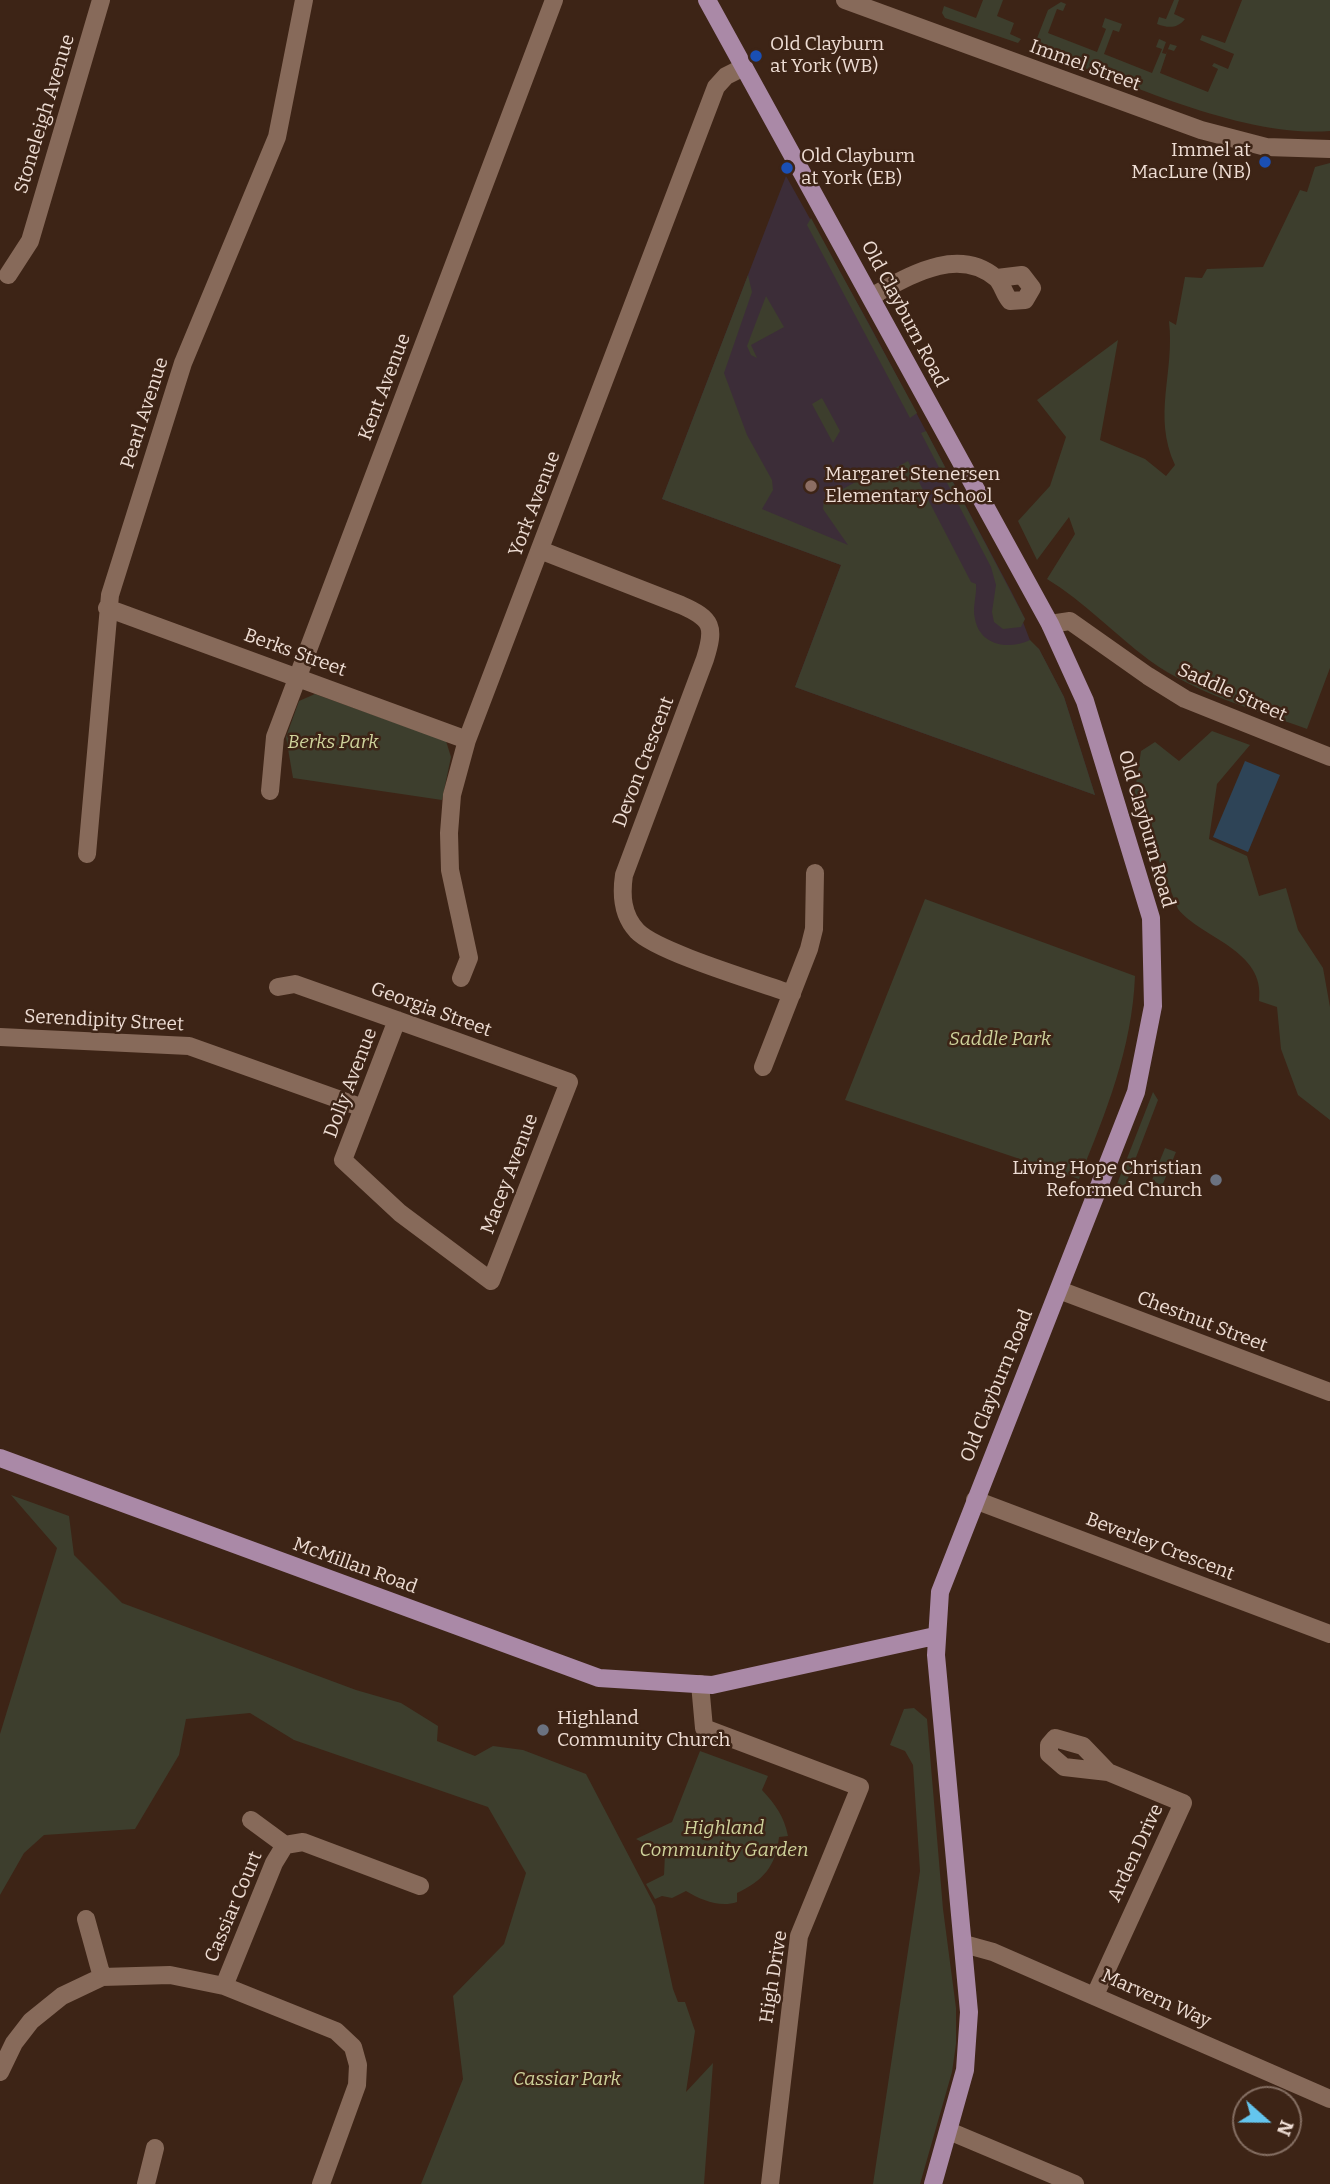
<!DOCTYPE html>
<html>
<head>
<meta charset="utf-8">
<style>
	body { margin:0 }
	#map { position:relative; width:1330px; height:2184px; overflow:hidden; background:#3d2416; font-family:Bitter,serif }
	canvas { display:block }
	.north { position:absolute; left:1232px; top:2086px; width:70px; height:70px; box-sizing:border-box; background:#3d2416; border:2px solid #846e62; border-radius:50%; rotate:111deg; font-size:19px; font-weight:700; line-height:28px; text-align:center; color:#eeddd4 }
	.north::after { content:''; display:block; margin:auto; width:24px; height:32px; background:#64c5ee; clip-path:polygon(50% 0,100% 100%,50% 72%,0 100%) }
</style>
</head>
<body>
<div id="map">
<canvas width="1330" height="2184"></canvas>
<div class="north">N</div>
</div>
<script>
const ctx = document.querySelector('canvas').getContext('2d');
ctx.lineJoin = 'round';
function fillPath(path, color) { ctx.fillStyle = color; ctx.fill(path, 'evenodd'); }
function strokePath(path, color, width, dash) { ctx.strokeStyle = color; ctx.lineWidth = width; ctx.lineCap = dash ? 'butt' : 'round'; ctx.setLineDash(dash || []); ctx.stroke(path); }
function drawText(font, color, halo, rows, align = 'center') {
  ctx.font = font + ' Bitter,serif'; ctx.lineWidth = 5; ctx.setLineDash([]); ctx.textBaseline = 'middle'; ctx.strokeStyle = halo; ctx.fillStyle = color; for (const [text, x, y, turn = 0] of rows) {
    ctx.save(); ctx.translate(x, y); ctx.rotate((+turn || 0) * Math.PI / 180); ctx.textAlign = isNaN(turn) ? turn : align; if (halo) ctx.strokeText(text, 0, 0); ctx.fillText(text, 0, 0); ctx.restore();
  }
}
fillPath(new Path2D(`
	M 786,176 L 869,324 L 1011,591 L 1025,619 L 1023,622 L 1031,643 L 1039,649 L 1064,697 L 1095,795 L 795,687 L 841,565 L 662,499 Z`), '#3c2d38');
fillPath(new Path2D(`
	M 983,0 L 1003,0 L 997,16 L 1014,23 L 1010,34 L 1021,39 L 1018,43 L 945,18 L 942,13 L 944,6 L 976,18 Z
	M 1174,0 L 1179,0 L 1174,14 L 1185,19 C 1177,29 1168,28 1157,24 L 1159,17 L 1166,19 Z
	M 1242,0 L 1330,0 L 1330,131 C 1239,138 1123,80 1036,50 L 1034,46 L 1048,10 L 1061,2 L 1066,4 L 1063,11 L 1057,9 L 1048,33 L 1097,52 L 1106,29 L 1102,27 L 1105,18 L 1122,24 L 1119,32 L 1113,30 L 1104,54 L 1152,73 L 1162,49 L 1156,47 L 1159,39 L 1166,42 L 1162,53 L 1166,54 L 1170,44 L 1177,46 L 1174,51 L 1168,49 L 1160,73 L 1208,92 L 1218,69 L 1212,66 L 1214,63 L 1228,69 L 1234,54 L 1200,40 L 1202,35 L 1225,43 Z
	M 1330,163 L 1330,668 L 1307,729 C 1253,709 1196,694 1149,660 C 1114,634 1085,602 1047,579 L 1075,534 L 1069,517 L 1037,560 L 1018,521 L 1050,486 L 1066,437 L 1037,400 L 1118,340 L 1100,440 L 1145,459 L 1166,476 L 1175,465 C 1152,415 1175,373 1169,321 L 1176,325 L 1185,277 L 1202,278 L 1207,269 L 1263,267 L 1300,190 L 1307,192 L 1315,167 Z
	M 811,218 L 917,413 L 910,418 L 807,225 Z
	M 748,275 L 752,292 L 724,373 L 747,435 L 772,480 L 773,490 L 762,509 L 848,545 L 823,509 L 824,499 L 865,477 L 868,483 L 908,461 L 971,582 L 976,584 C 977,596 972,607 975,619 C 980,646 1009,650 1030,640 L 1039,649 L 1064,697 L 1095,795 L 795,687 L 841,565 L 662,499 Z
	M 766,296 L 784,327 L 751,345 L 757,358 L 751,355 L 747,346 Z
	M 822,398 L 840,431 L 833,443 L 812,404 Z
	M 926,431 L 1025,619 L 1021,627 L 1003,629 L 994,622 L 992,612 L 996,585 L 991,567 L 921,433 Z
	M 315,694 L 446,741 L 451,757 L 442,800 L 293,778 L 286,737 L 299,701 Z
	M 1212,731 L 1250,745 L 1217,784 L 1209,839 L 1247,856 L 1259,896 L 1286,888 L 1298,930 L 1323,968 L 1330,1007 L 1330,1120 L 1298,1095 L 1281,1049 L 1277,1007 L 1259,1001 C 1266,950 1201,938 1178,909 L 1134,797 L 1141,751 L 1155,742 L 1179,761 Z
	M 925,899 L 1135,976 C 1132,1049 1106,1112 1079,1179 L 845,1100 Z
	M 1153,1092 L 1158,1100 L 1125,1186 L 1117,1184 Z
	M 1165,1148 L 1176,1152 L 1162,1186 L 1152,1180 Z
	M 11,1495 L 69,1516 L 74,1555 L 122,1603 L 356,1690 L 401,1703 L 438,1726 L 437,1741 L 475,1756 L 493,1746 L 523,1750 L 586,1774 L 655,1906 L 673,1989 L 678,2002 L 685,2002 L 695,2031 L 686,2092 L 713,2063 L 704,2184 L 421,2184 L 463,2079 L 453,1996 L 504,1944 L 526,1873 L 488,1807 L 294,1740 L 250,1713 L 186,1719 L 179,1755 L 135,1829 L 44,1835 L 24,1853 L 0,1895 L 0,1734 L 57,1548 Z
	M 914,1708 L 927,1719 L 943,1909 L 956,2008 L 956,2044 L 952,2072 L 920,2184 L 873,2184 L 920,1871 L 913,1765 L 905,1751 L 890,1745 L 904,1709 Z
	M 700,1751 L 768,1776 L 762,1790 C 775,1804 784,1816 788,1836 L 779,1837 C 776,1866 763,1881 737,1893 L 737,1902 C 720,1908 701,1900 686,1891 L 672,1898 L 662,1896 L 655,1899 L 646,1884 L 664,1875 L 665,1854 L 636,1839 L 672,1822 Z`), '#3d3e2d');
fillPath(new Path2D(`
	M 1245,761 L 1280,775 L 1248,852 L 1213,837 Z`), '#2e4457');
strokePath(new Path2D(`
	M 845,0 L 1201,130 L 1266,147 L 1330,149
	M 8,275 L 30,241 L 101,0
	M 872,296 C 908,277 957,245 996,278 C 1002,283 1004,294 1010,301 L 1025,300 L 1032,288 L 1022,275 L 997,278
	M 540,550 L 681,605 C 713,619 715,627 705,659 L 624,875 C 621,895 622,915 637,931 C 657,952 759,982 792,994
	M 107,608 L 467,740
	M 1050,624 L 1070,621 L 1148,676 L 1185,699 L 1330,757
	M 270,791 L 275,737 L 554,0
	M 87,854 L 110,595 L 183,363 L 277,137 L 304,0
	M 461,978 L 469,958 L 450,870 L 449,833 L 452,795 L 467,740 L 716,87 L 726,76 L 744,67
	M 278,987 L 295,984 C 386,1016 478,1049 569,1082 L 491,1281 L 400,1213 L 343,1160 L 397,1020
	M 0,1037 L 189,1046 L 363,1108
	M 763,1067 L 809,949 L 814,929 L 815,873
	M 1059,1290 L 1330,1392
	M 975,1500 L 1330,1634
	M 700,1684 L 704,1728 L 860,1787 L 799,1936 L 770,2184
	M 251,1820 L 285,1845
	M 86,1919 L 102,1977
	M 964,1944 L 993,1952 L 1330,2099
	M 224,1986 L 274,1863 L 285,1845 L 303,1842 L 420,1886
	M 1095,1995 L 1183,1803 L 1108,1772 L 1064,1767 L 1049,1754 L 1049,1745 L 1055,1738 L 1083,1746 L 1108,1772
	M 0,2072 L 14,2043 L 31,2021 L 62,1996 L 102,1977 L 170,1975 L 224,1986 L 336,2031 L 353,2047 L 358,2065 L 357,2085 L 321,2184
	M 949,2131 L 1075,2184
	M 146,2184 L 155,2148`), '#876a5a', 18);
strokePath(new Path2D(`
	M 707,0 L 1050,624 L 1085,701 L 1151,918 L 1153,1006 L 1136,1092 L 940,1592 L 936,1655 L 969,2012 L 965,2070 L 933,2184
	M 0,1458 L 599,1678 L 712,1685 L 935,1636`), '#aa89a7', 18);
for (const [x, y, r, color] of [
	[756,56,7,"#1a4fb4"],
	[1265,162,7,"#1a4fb4"],
	[787,168,7,"#1a4fb4"],
	[811,486,7,"#8d6e63"],
	[1216,1180,7,"#6b7280"],
	[543,1730,7,"#6b7280"]
]) { const dot = new Path2D(); dot.arc(x, y, r, 0, 2 * Math.PI); ctx.fillStyle = color; ctx.fill(dot); strokePath(dot, '#3d2416', 2.5); }
drawText('19px', '#eeddd4', '#3d2416', [
	["Old Clayburn",770,45],
	["at York (WB)",770,67],
	["Immel at",1251,151,"right"],
	["MacLure (NB)",1251,173,"right"],
	["Old Clayburn",801,157],
	["at York (EB)",801,179],
	["Margaret Stenersen",825,475],
	["Elementary School",825,497],
	["Living Hope Christian",1202,1169,"right"],
	["Reformed Church",1202,1191,"right"],
	["Highland",557,1719],
	["Community Church",557,1741]
], 'left');
drawText('19px', '#eeddd4', '#3d2416', [
	["Immel Street",1085,66,20],
	["Stoneleigh Avenue",45,114,-73],
	["Old Clayburn Road",904,314,62],
	["Kent Avenue",385,387,-69],
	["Pearl Avenue",145,413,-72],
	["York Avenue",535,504,-69],
	["Berks Street",295,653,20],
	["Saddle Street",1232,693,24],
	["Devon Crescent",644,762,-69],
	["Old Clayburn Road",1146,829,74],
	["Georgia Street",431,1010,20],
	["Serendipity Street",104,1021,3],
	["Dolly Avenue",351,1083,-69],
	["Macey Avenue",510,1174,-69],
	["Chestnut Street",1202,1322,21],
	["Old Clayburn Road",997,1386,-68],
	["Beverley Crescent",1160,1547,21],
	["McMillan Road",355,1566,20],
	["Arden Drive",1136,1853,-65],
	["Cassiar Court",234,1907,-67],
	["High Drive",774,1977,-81],
	["Marvern Way",1156,1999,24]
]);
drawText('italic 19px', '#ced29b', '#3d2416', [
	["Berks Park",333,743],
	["Saddle Park",1000,1040],
	["Highland",724,1829],
	["Community Garden",724,1851],
	["Cassiar Park",567,2080]
]);
</script>
</body>
</html>
